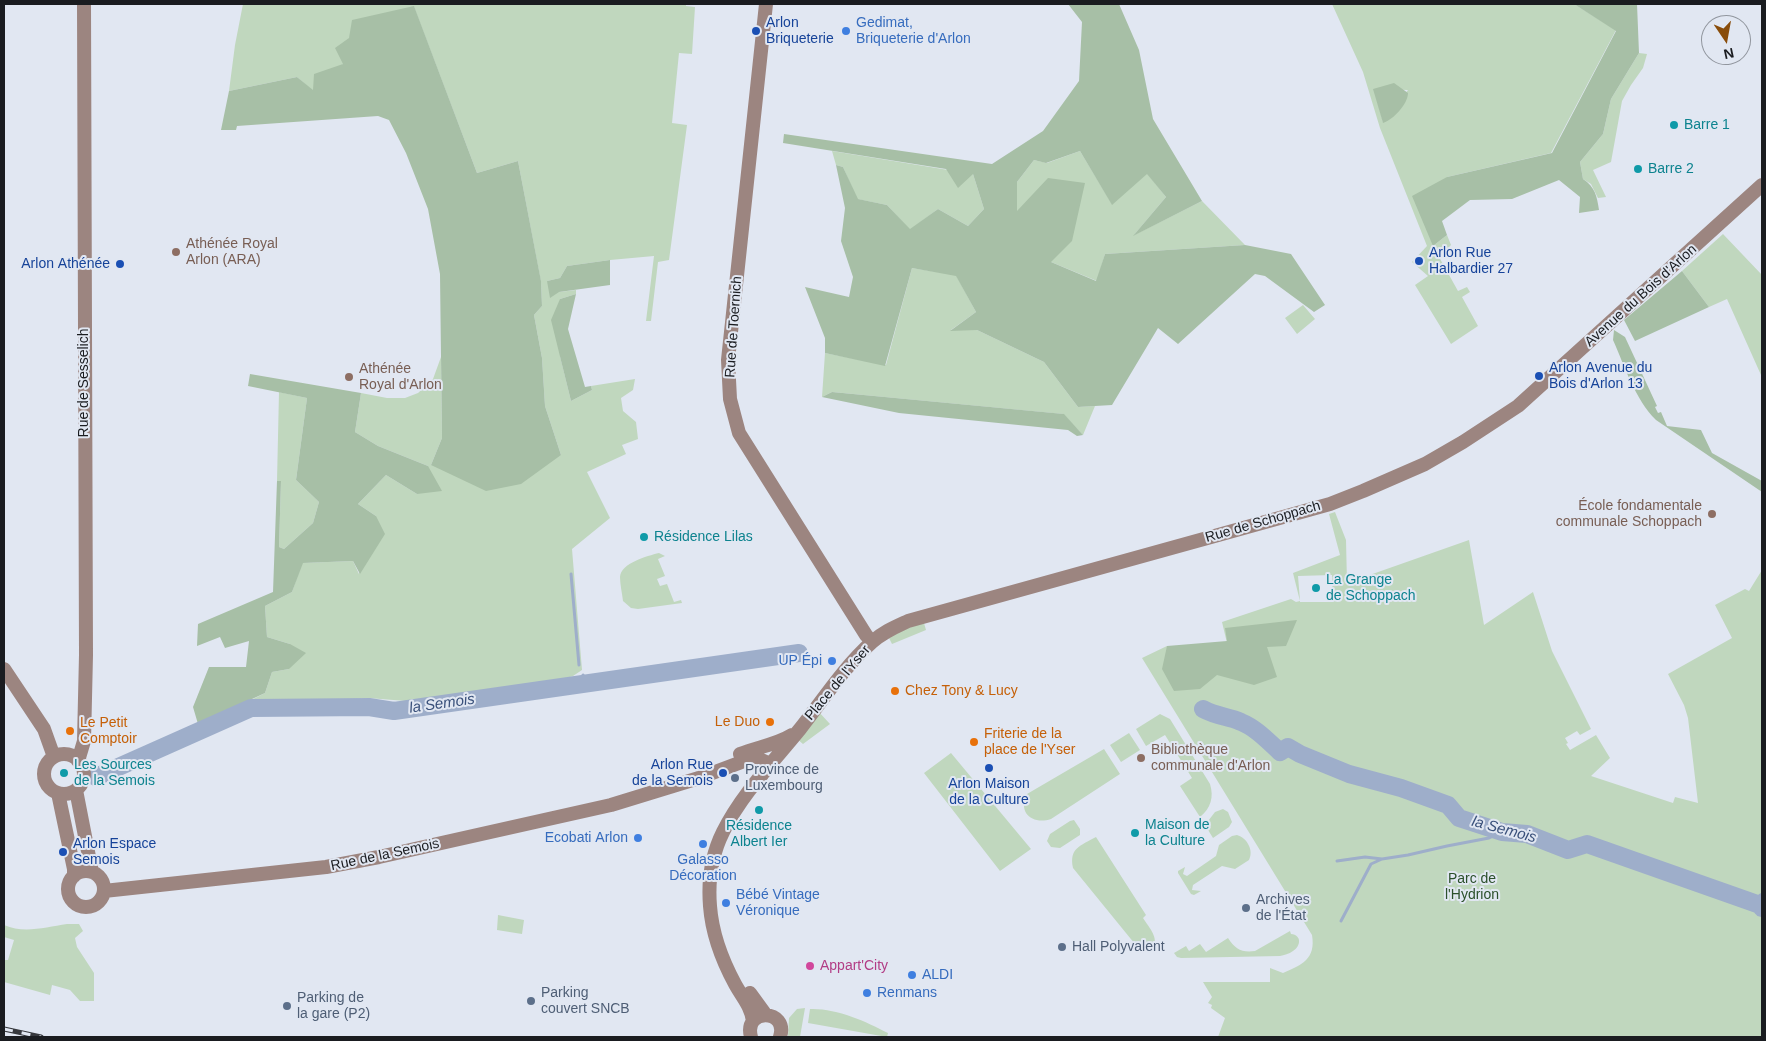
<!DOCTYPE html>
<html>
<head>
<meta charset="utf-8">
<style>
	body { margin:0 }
	#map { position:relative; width:1766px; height:1041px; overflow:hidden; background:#e1e7f2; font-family:Helvetica,sans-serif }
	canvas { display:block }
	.frame { position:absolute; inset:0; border:5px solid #1a1c20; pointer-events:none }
	.north { position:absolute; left:1701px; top:15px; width:50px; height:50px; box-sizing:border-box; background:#e1e7f2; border:1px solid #91969e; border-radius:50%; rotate:168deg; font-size:14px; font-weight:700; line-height:20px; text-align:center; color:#1a1c20 }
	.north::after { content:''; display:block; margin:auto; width:18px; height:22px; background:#894d0b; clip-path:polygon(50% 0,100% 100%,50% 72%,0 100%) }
</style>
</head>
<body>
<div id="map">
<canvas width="1766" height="1041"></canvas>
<div class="frame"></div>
<div class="north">N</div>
</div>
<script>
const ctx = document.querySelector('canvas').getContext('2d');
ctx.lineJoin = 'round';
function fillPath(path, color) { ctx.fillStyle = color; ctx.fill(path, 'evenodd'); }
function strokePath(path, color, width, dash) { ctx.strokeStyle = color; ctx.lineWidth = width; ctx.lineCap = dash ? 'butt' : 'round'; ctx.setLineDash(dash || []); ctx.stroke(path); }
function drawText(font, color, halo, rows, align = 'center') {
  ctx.font = font + ' Helvetica,sans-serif'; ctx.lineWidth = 4; ctx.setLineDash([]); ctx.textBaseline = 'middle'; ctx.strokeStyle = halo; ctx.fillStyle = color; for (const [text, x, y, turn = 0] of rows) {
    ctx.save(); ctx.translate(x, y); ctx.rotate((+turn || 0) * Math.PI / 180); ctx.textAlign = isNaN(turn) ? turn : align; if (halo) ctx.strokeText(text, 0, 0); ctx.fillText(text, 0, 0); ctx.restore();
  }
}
fillPath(new Path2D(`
	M 243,4 L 686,4 L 686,6 L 695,7 L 692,54 L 679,53 L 672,123 L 687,125 L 669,260 L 658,262 L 651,321 L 646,321 L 654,256 L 610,260 L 567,266 L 560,278 L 547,281 L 559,292 L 576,290 L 576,294 L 560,299 L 560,356 L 571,401 L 592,390 L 591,386 L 635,379 L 633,390 L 621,398 L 623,411 L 636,422 L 638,439 L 622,445 L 626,454 L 587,472 L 610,518 L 572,549 L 582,670 L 573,676 L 561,680 L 406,701 L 368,698 L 299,704 L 257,704 L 237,707 L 265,693 L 272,672 L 289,669 L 290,644 L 267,637 L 265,606 L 292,592 L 302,563 L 353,561 L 359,574 L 376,516 L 358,504 L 386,475 L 417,494 L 428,466 L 378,446 L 355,432 L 361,393 L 387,398 L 405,398 L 418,393 L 433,379 L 441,357 L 442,438 L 431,465 L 561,455 L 545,406 L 542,358 L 534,315 L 542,306 L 541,282 L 518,161 L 477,173 L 414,7 L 349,38 L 343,64 L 313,91 L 297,77 L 229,91 L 235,45 Z
	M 1332,4 L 1574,4 L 1616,30 L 1551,153 L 1447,177 L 1433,246 L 1447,235 L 1451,245 L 1439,257 L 1458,291 L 1467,287 L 1470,292 L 1462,297 L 1478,326 L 1451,344 L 1415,285 L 1428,276 L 1412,262 L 1427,246 L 1380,128 L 1363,72 ZM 1374,89 L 1408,90 L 1383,122 Z
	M 1639,53 L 1647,54 L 1643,68 L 1631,85 L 1622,101 L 1611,162 L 1593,170 L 1606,197 L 1598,198 L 1591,184 L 1583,179 L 1580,162 L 1603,134 L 1611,99 Z
	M 832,151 L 973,174 L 984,209 L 968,226 L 938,209 L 910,230 L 887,205 L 857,199 L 843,167 L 836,165 Z
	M 1080,151 L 1112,204 L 1147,173 L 1166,197 L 1134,235 L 1202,201 L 1245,245 L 1105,254 L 1097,281 L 1051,262 L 1017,212 L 1017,182 L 1034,160 L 1047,163 Z
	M 1723,234 L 1762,275 L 1761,375 L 1727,299 L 1709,307 L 1682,271 Z
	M 912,268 L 956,275 L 976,312 L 951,330 L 977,330 L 1044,362 L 1078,407 L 1095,406 L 1083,435 L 1063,414 L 832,392 L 822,397 L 825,353 L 886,365 Z
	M 1303,305 L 1315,319 L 1297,334 L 1285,318 Z
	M 279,392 L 307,398 L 296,480 L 319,502 L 313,523 L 284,549 L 279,547 L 281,481 L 277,481 Z
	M 1335,512 L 1346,540 L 1347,583 L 1469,540 L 1484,625 L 1533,592 L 1552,651 L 1591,729 L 1580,735 L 1577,731 L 1565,738 L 1568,743 L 1566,744 L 1570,750 L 1596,735 L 1610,758 L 1591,776 L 1673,803 L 1675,797 L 1698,803 L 1688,718 L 1684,705 L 1668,674 L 1732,638 L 1715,605 L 1745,589 L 1749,591 L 1762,570 L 1762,1037 L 1218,1037 L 1225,1018 L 1211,1008 L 1212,1005 L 1208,1003 L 1212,997 L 1203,982 L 1270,982 L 1270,968 L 1283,973 C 1302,965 1316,959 1312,935 L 1142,658 L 1167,646 L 1231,660 L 1222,622 L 1291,599 L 1296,602 L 1300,601 L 1300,602 L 1333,602 L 1332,575 L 1298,576 L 1300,601 L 1293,573 L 1340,555 L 1329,514 Z
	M 659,553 L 665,556 L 658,559 L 665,576 L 657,579 L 660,586 L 667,584 L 674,602 L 681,600 L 682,603 L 638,609 L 631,608 L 623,601 C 622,593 620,584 620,577 C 621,563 647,556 659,553 Z
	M 924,623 L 926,630 L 892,644 L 888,636 L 896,631 Z
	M 818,711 L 830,724 L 803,744 L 797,739 Z
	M 1160,714 L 1170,719 L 1210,784 C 1214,797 1211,808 1200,817 L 1180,786 L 1192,778 L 1165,735 L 1146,746 L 1136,729 Z
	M 1129,733 L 1140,750 L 1121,762 L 1110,745 Z
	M 1104,749 L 1120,774 L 1051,819 C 1033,825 1017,813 1027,794 Z
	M 951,753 L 1031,849 L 1000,871 L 924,773 Z
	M 1223,809 L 1228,812 L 1232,822 L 1229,827 L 1213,838 L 1205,825 L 1215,812 Z
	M 1074,820 L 1080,829 L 1080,835 L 1060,848 L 1051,847 L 1047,841 L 1050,834 L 1070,821 Z
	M 1237,835 C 1247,838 1254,850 1249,860 L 1235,869 L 1222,866 L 1193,885 L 1192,890 L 1201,891 L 1194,895 L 1191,894 L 1178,873 L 1178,871 L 1185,867 L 1183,874 L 1187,876 L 1216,856 L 1219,845 L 1232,836 Z
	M 1096,837 L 1146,915 L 1143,918 C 1150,929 1159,937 1153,950 L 1145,952 L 1139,949 L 1073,868 C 1069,848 1080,846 1096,837 Z
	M 498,915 L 524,920 L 522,934 L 497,930 Z
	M 67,924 L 79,924 L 83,931 L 75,938 L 77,947 L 94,973 L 94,1001 L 80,1001 L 70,990 L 52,985 L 50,995 L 4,982 L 4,960 L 8,960 L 14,940 L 4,937 L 4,925 C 24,934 46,927 67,924 Z
	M 1290,931 L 1291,934 C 1302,935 1301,946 1293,951 C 1289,954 1284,955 1280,956 L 1181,958 L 1177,957 L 1174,953 L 1186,946 L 1189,951 L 1200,944 L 1206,952 L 1228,938 C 1235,949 1242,953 1255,951 Z
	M 805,1008 L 800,1037 L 788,1037 L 789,1018 L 797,1009 Z
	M 810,1009 C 836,1008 865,1021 888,1033 L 887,1037 L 808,1023 Z`), '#c0d7be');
fillPath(new Path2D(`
	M 1068,4 L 1119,4 L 1139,50 L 1153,119 L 1202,201 L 1133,236 L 1166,197 L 1147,174 L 1112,205 L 1080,151 L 1046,163 L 1034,160 L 1017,182 L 1017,211 L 1048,178 L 1085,183 L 1072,241 L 1051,262 L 1096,281 L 1105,254 L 1245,245 L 1291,254 L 1325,305 L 1314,312 L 1265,276 L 1255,274 L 1178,344 L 1158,328 L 1112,405 L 1078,407 L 1044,362 L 977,330 L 950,331 L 976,312 L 956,276 L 912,268 L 885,366 L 825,353 L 825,338 L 805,287 L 849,297 L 853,277 L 841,241 L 845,208 L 836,165 L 843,167 L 858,199 L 887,205 L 910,229 L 938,209 L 968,226 L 984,209 L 973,174 L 958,188 L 946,169 L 783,143 L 784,134 L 992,164 L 1043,131 L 1079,81 L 1082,22 Z
	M 1574,4 L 1637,4 L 1639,53 L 1611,99 L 1603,134 L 1580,162 L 1583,179 C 1595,187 1597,196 1599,210 L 1579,213 L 1580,197 L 1559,180 L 1512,199 L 1470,200 L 1442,221 L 1447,235 L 1433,246 L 1412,196 L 1447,177 L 1552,153 L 1616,31 Z
	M 414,6 L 477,173 L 518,161 L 541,281 L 542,306 L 534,315 L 542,358 L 545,406 L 561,455 L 521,484 L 486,491 L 431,465 L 442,438 L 440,274 L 428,209 L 406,153 L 389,120 L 378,116 L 237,126 L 236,130 L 221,130 L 229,91 L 297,77 L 313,90 L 314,74 L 343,64 L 335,48 L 349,38 L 352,20 Z
	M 1394,83 L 1408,93 C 1408,104 1393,120 1383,123 L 1373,89 Z
	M 610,260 L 610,285 L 559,292 L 550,298 L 547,281 L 560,278 L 567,266 Z
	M 1682,271 L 1709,307 L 1635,341 L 1624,320 Z
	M 576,294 L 568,329 L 585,387 L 591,386 L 592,390 L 571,401 L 551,320 L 560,299 Z
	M 1614,330 L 1625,337 L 1657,406 L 1655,407 L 1658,413 L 1661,412 L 1667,426 L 1701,430 L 1712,453 L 1762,481 L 1762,492 L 1656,420 C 1635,399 1625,367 1613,340 Z
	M 250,374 L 361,393 L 355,432 L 378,446 L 428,466 L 442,491 L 417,494 L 386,475 L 358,504 L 376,516 L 385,534 L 360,574 L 353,561 L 303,563 L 292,592 L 265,606 L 267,637 L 290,644 L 306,653 L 289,669 L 272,672 L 265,693 L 198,724 L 193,707 L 209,667 L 246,667 L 249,641 L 225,648 L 220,637 L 197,646 L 198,624 L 273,592 L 277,481 L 281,481 L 279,547 L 284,549 L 313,523 L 319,502 L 296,480 L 307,398 L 248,386 Z
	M 832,392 L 1064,414 L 1083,435 L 1077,436 L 1068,430 L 899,413 L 822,397 Z
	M 1297,620 L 1286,646 L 1267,647 L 1277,677 L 1254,685 L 1217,675 L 1200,689 L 1174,691 L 1162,669 L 1167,646 L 1227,641 L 1225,628 Z`), '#a7bfa6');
strokePath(new Path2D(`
	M 571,574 L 579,665
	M 583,675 L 587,683
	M 1337,861 L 1365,857 L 1382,859
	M 1341,921 L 1371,864 L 1382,859 L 1408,855 L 1447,846 L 1489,838 L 1502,832`), '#9eaeca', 3);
strokePath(new Path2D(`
	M 1760,905 L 1762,898`), '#9eaeca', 10);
strokePath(new Path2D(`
	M 1203,709 C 1218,717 1228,716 1241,722 C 1256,728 1268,741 1280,752 L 1288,747 L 1300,754 L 1349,774 L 1401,788 L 1448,805 L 1459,818 L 1502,832 L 1527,834 L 1568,850 L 1587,844 L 1760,905 L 1762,908
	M 96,777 L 251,708 L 369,707 L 394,711 L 799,653`), '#9eaeca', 18);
strokePath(new Path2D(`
	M 766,4 L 728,360 L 730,399 L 739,433 L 866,635 L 872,642
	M 4,669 L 44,729 L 54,757
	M 740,754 C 757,747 776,745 792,735
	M44 774a20 20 0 1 1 40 0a20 20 0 1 1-40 0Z
	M 78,761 L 84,741 L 86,655 L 84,4
	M 76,790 L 92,872
	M 58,793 L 74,869 L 74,876
	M68 889a18 18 0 1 1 36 0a18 18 0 1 1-36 0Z
	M 104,891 L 326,867 L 379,857 L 611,805 L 699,778 L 755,757 L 766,762 L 762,775
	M 750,993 L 766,1015
	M 753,1021 C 751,1006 742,997 735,984 C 722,960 712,933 710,906 C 708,881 712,854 723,832 C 741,795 774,761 800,729 C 823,700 844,667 872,642 C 883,632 895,627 908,621 L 1330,504 L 1363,491 L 1425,464 L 1463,442 L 1518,406 L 1762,185
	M 751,1037 C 743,1007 789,1009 780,1037`), '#9c8580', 14);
const rail = new Path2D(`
	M 4,1029 L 41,1037`);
strokePath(rail, '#37393e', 5);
strokePath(rail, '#e1e7f2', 3, [9]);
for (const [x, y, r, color] of [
	[756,31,5,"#1a4fb4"],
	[846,31,5,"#3f7fe0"],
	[1674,125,5,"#0f9aa8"],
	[1638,169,5,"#0f9aa8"],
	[176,252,5,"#8d6e63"],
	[1419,261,5,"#1a4fb4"],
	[120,264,5,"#1a4fb4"],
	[1539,376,5,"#1a4fb4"],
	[349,377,5,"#8d6e63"],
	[1712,514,5,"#8d6e63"],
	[644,537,5,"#0f9aa8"],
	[1316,588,5,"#0f9aa8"],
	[832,661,5,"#3f7fe0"],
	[895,691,5,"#e8710a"],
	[770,722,5,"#e8710a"],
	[70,731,5,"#e8710a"],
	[974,742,5,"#e8710a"],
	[1141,758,5,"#8d6e63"],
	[989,768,5,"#1a4fb4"],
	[64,773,5,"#0f9aa8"],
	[723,773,5,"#1a4fb4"],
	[735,778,5,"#5c6f8a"],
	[759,810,5,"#0f9aa8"],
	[1135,833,5,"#0f9aa8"],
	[638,838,5,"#3f7fe0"],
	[703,844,5,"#3f7fe0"],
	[63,852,5,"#1a4fb4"],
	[726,903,5,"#3f7fe0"],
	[1246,908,5,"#5c6f8a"],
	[1062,947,5,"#5c6f8a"],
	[810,966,5,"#d1479c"],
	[912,975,5,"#3f7fe0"],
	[867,993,5,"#3f7fe0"],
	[531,1001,5,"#5c6f8a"],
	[287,1006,5,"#5c6f8a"]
]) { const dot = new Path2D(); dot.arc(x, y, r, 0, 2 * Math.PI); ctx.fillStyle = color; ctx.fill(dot); strokePath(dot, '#e1e7f2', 2); }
drawText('14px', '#164399', '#e1e7f2', [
	["Arlon",766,23],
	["Briqueterie",766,39],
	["Arlon Rue",1429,253],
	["Halbardier 27",1429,269],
	["Arlon Athénée",110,264,"right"],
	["Arlon Avenue du",1549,368],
	["Bois d'Arlon 13",1549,384],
	["Arlon Rue",713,765,"right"],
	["de la Semois",713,781,"right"],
	["Arlon Maison",989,784,"center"],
	["de la Culture",989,800,"center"],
	["Arlon Espace",73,844],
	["Semois",73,860]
], 'left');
drawText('14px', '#366cbe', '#e1e7f2', [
	["Gedimat,",856,23],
	["Briqueterie d'Arlon",856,39],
	["UP Épi",822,661,"right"],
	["Ecobati Arlon",628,838,"right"],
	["Galasso",703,860,"center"],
	["Décoration",703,876,"center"],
	["Bébé Vintage",736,895],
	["Véronique",736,911],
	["ALDI",922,975],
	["Renmans",877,993]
], 'left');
drawText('14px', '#0d838f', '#e1e7f2', [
	["Barre 1",1684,125],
	["Barre 2",1648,169],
	["Résidence Lilas",654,537],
	["La Grange",1326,580],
	["de Schoppach",1326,596],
	["Les Sources",74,765],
	["de la Semois",74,781],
	["Maison de",1145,825],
	["la Culture",1145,841],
	["Résidence",759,826,"center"],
	["Albert Ier",759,842,"center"]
], 'left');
drawText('14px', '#785e54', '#e1e7f2', [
	["Athénée Royal",186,244],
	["Arlon (ARA)",186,260],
	["Athénée",359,369],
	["Royal d'Arlon",359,385],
	["École fondamentale",1702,506,"right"],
	["communale Schoppach",1702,522,"right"],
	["Bibliothèque",1151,750],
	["communale d'Arlon",1151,766]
], 'left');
drawText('14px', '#1a1c20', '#e1e7f2', [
	["Avenue du Bois d'Arlon",1641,296,-42],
	["Rue de Toernich",734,327,-86],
	["Rue de Sesselich",84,383,-90],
	["Rue de Schoppach",1263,522,-16],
	["Place de l'Yser",838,683,-50],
	["Rue de la Semois",385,855,-12]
]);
drawText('14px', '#c56008', '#e1e7f2', [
	["Chez Tony & Lucy",905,691],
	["Le Duo",760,722,"right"],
	["Le Petit",80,723],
	["Comptoir",80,739],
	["Friterie de la",984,734],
	["place de l'Yser",984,750]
], 'left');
drawText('14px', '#4e5e75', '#e1e7f2', [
	["Province de",745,770],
	["Luxembourg",745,786],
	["Archives",1256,900],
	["de l'État",1256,916],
	["Hall Polyvalent",1072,947],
	["Parking",541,993],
	["couvert SNCB",541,1009],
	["Parking de",297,998],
	["la gare (P2)",297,1014]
], 'left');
drawText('14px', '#2b502b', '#e1e7f2', [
	["Parc de",1472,879],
	["l'Hydrion",1472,895]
]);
drawText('14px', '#b23c85', '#e1e7f2', [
	["Appart'City",820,966]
], 'left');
drawText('italic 15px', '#39507a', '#e1e7f2', [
	["la Semois",442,704,-8],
	["la Semois",1504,830,15]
]);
</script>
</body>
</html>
